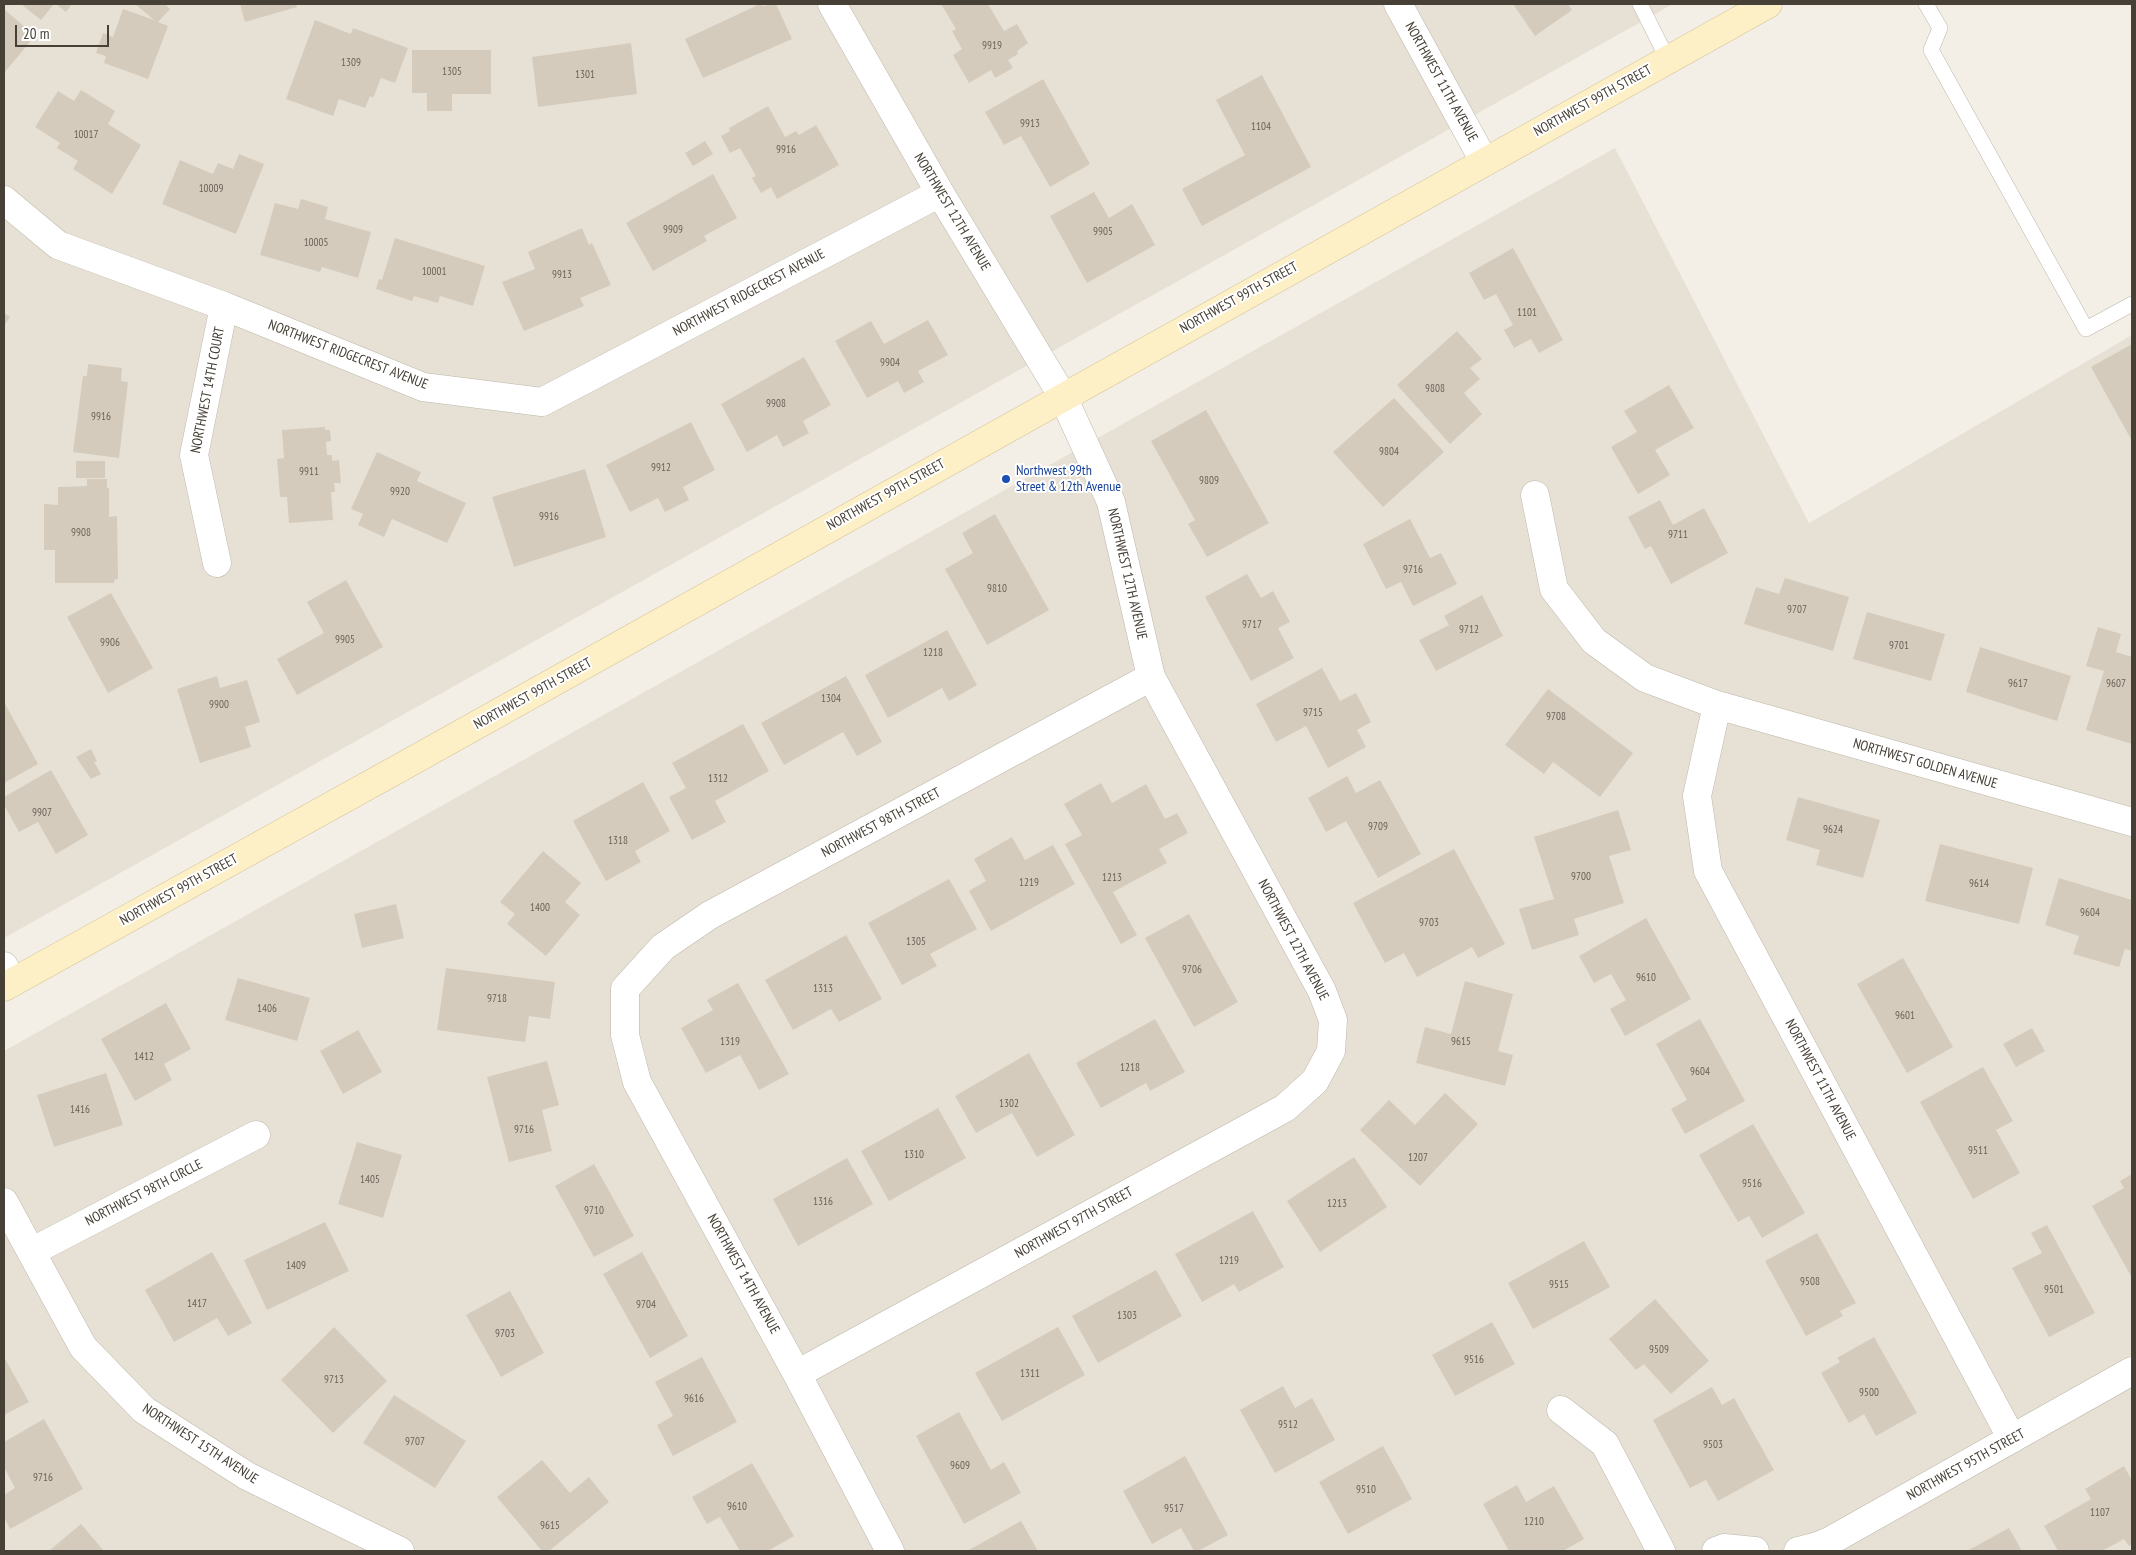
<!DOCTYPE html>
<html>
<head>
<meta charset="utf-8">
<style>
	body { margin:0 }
	#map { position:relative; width:2136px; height:1555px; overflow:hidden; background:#f3efe7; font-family:"PT Sans Narrow",sans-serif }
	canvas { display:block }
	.frame { position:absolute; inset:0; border:5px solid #464036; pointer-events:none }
	.scale { position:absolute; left:15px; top:25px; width:94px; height:22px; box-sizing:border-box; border:2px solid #464036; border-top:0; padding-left:6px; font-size:15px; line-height:18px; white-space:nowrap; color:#464036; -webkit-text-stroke:4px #fff; paint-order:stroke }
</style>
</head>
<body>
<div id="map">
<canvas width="2136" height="1555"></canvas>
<div class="frame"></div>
<div class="scale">20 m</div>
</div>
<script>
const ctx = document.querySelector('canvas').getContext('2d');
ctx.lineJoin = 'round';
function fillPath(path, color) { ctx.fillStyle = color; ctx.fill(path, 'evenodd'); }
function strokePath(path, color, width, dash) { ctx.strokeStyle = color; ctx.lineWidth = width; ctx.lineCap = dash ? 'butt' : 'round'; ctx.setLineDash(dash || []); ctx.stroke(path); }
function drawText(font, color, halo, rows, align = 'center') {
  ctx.font = font + ' "PT Sans Narrow",sans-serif'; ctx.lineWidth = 4; ctx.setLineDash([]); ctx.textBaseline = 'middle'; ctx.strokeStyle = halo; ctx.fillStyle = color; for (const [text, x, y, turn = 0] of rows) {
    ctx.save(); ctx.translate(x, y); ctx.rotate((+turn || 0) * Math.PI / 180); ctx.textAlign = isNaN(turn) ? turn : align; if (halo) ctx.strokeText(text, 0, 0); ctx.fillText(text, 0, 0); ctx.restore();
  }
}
fillPath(new Path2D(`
	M 4,4 L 1673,4 L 4,938 Z
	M 1615,148 L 1809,523 L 2132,335 L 2132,1551 L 4,1551 L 4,1051 Z`), '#e7e1d5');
fillPath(new Path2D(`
	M 21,4 L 54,4 L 41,20 Z
	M 56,4 L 72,4 L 66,12 Z
	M 135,4 L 165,4 L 170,9 L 158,22 L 168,26 L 148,79 L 104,63 L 106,56 L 96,53 L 103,33 L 113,37 L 123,9 L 154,20 Z
	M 240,4 L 296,4 L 297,7 L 245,22 Z
	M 760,4 L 763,6 L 776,4 L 792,39 L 703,78 L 685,39 Z
	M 941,4 L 988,4 L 1004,31 L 1017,24 L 1028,43 L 1017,51 L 1018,54 L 1008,60 L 1013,68 L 995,78 L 991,70 L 969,83 L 953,55 L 962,49 L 952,31 L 956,29 Z
	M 1513,4 L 1568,4 L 1572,10 L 1535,36 Z
	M 4,9 L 35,36 L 4,73 Z
	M 315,20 L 351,34 L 353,28 L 408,48 L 395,83 L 381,78 L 373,98 L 370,96 L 365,108 L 339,99 L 333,116 L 286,99 Z
	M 631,43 L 637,94 L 538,107 L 532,57 Z
	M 412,50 L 491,50 L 491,94 L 452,94 L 452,111 L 427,111 L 427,93 L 412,93 Z
	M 1262,75 L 1311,167 L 1202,226 L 1182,189 L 1245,155 L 1216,100 Z
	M 1043,79 L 1090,164 L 1050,187 L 1021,136 L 1004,145 L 985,112 Z
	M 81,90 L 115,111 L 108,124 L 141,145 L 112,194 L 73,169 L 78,161 L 57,148 L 60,143 L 35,127 L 58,91 L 74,101 Z
	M 768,106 L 785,137 L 796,131 L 799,135 L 816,125 L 839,165 L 777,199 L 771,187 L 761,193 L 752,178 L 756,176 L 740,148 L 730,153 L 721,136 L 730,131 L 729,128 Z
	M 705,141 L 713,154 L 693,166 L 685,153 Z
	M 239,154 L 264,164 L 236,234 L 162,204 L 180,160 L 213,174 L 218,163 L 233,169 Z
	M 713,174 L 737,218 L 704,236 L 707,241 L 653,271 L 626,223 Z
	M 1094,192 L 1109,218 L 1132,204 L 1155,245 L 1087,283 L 1050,216 Z
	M 301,199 L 328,207 L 325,219 L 371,232 L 358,278 L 322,267 L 320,272 L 260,255 L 275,203 L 298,209 Z
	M 582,228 L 589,245 L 592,243 L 611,285 L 580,298 L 584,306 L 524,331 L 502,282 L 535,269 L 528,252 Z
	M 395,238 L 485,266 L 473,306 L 440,296 L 438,303 L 414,296 L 412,301 L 376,289 L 379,279 L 382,280 Z
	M 1513,248 L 1563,340 L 1539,353 L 1531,339 L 1514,348 L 1504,330 L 1513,325 L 1496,294 L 1484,300 L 1469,273 Z
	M 4,313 L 10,317 L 4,326 Z
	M 928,320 L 948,355 L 918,371 L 924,382 L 904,393 L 898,381 L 867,398 L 835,341 L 871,321 L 884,344 Z
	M 1457,331 L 1482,359 L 1470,368 L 1480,379 L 1464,393 L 1482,414 L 1450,444 L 1397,385 Z
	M 2132,344 L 2132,441 L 2091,367 Z
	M 804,357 L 831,405 L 803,421 L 809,433 L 783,447 L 777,435 L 747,452 L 721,404 Z
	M 88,364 L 122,368 L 121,381 L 128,382 L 119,458 L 73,452 L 83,376 L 87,376 Z
	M 1669,385 L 1694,428 L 1655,450 L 1670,475 L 1638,494 L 1611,447 L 1637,432 L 1624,411 Z
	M 1394,398 L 1444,452 L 1383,507 L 1333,452 Z
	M 1206,410 L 1269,523 L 1207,557 L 1188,524 L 1195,520 L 1151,441 Z
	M 691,422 L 715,470 L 683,487 L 689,500 L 665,512 L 658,498 L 630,512 L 606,465 Z
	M 325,427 L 325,430 L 330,430 L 331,441 L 326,442 L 327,455 L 332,455 L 332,461 L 339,460 L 341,483 L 334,483 L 335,492 L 331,492 L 333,520 L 289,523 L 287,497 L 280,497 L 277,459 L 284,458 L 282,430 Z
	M 377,452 L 421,472 L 417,481 L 466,503 L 447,543 L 392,519 L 384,537 L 358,525 L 363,514 L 351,509 Z
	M 76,461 L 105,461 L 105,478 L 76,478 Z
	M 585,469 L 606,537 L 514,567 L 492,497 Z
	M 87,479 L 107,479 L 107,488 L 109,488 L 109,517 L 117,516 L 118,579 L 115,579 L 114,583 L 55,583 L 55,550 L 44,550 L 44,504 L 58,505 L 58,487 L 87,486 Z
	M 1660,500 L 1673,525 L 1704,508 L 1728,553 L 1671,584 L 1651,546 L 1645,549 L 1628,517 Z
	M 995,514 L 1049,610 L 987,645 L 945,569 L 973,553 L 962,533 Z
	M 1410,519 L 1430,558 L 1441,553 L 1457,584 L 1413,606 L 1401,582 L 1386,589 L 1363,544 Z
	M 1247,574 L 1261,598 L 1273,591 L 1290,622 L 1278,628 L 1294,658 L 1251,681 L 1205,597 Z
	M 1785,578 L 1849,597 L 1833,651 L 1744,624 L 1756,587 L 1779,594 Z
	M 346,580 L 383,647 L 297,695 L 277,659 L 324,633 L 307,602 Z
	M 111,593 L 153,668 L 108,693 L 67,617 Z
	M 1482,595 L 1503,636 L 1436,671 L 1419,640 L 1449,625 L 1444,616 Z
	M 1867,612 L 1945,634 L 1931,681 L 1853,659 Z
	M 2098,627 L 2121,634 L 2116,652 L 2132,657 L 2132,744 L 2086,730 L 2104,671 L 2086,666 Z
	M 947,630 L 977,685 L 949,701 L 942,688 L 888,718 L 865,675 Z
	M 1980,647 L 2071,676 L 2057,721 L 1966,692 Z
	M 1322,668 L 1340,701 L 1356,693 L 1371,722 L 1357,730 L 1366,747 L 1328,768 L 1306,726 L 1276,742 L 1256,704 Z
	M 217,676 L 220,688 L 247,680 L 260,722 L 245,727 L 251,747 L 200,763 L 177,689 Z
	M 846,676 L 882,742 L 857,756 L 843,732 L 784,765 L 761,723 Z
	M 1548,689 L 1633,753 L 1600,797 L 1553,762 L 1544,774 L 1505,745 Z
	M 4,702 L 38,764 L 4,783 Z
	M 743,724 L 769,771 L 715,801 L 726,822 L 692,840 L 669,797 L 686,788 L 672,763 Z
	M 91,749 L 97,761 L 94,762 L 101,774 L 91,779 L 76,757 Z
	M 51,770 L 88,835 L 56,854 L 38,822 L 19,832 L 4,805 L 4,797 Z
	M 1347,776 L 1356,793 L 1380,780 L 1421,854 L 1378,878 L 1346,821 L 1326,832 L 1308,798 Z
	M 643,782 L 670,831 L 635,851 L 641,862 L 606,881 L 573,821 Z
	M 1101,783 L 1112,803 L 1146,784 L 1165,819 L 1177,813 L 1188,833 L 1159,849 L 1167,863 L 1113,892 L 1137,935 L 1121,944 L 1065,844 L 1082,835 L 1064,804 Z
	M 1798,797 L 1880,820 L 1863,878 L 1816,865 L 1820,850 L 1786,840 Z
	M 1618,810 L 1631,850 L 1609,856 L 1624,903 L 1574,919 L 1579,935 L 1532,950 L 1519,909 L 1554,899 L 1534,837 Z
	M 1012,837 L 1025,860 L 1053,845 L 1075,884 L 991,931 L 969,891 L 986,881 L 974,859 Z
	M 1940,844 L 2033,868 L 2019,924 L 1925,901 Z
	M 1454,849 L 1505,944 L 1478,958 L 1472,947 L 1417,977 L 1404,953 L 1385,963 L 1353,903 Z
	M 543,851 L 581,883 L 565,902 L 580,915 L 546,956 L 507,924 L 515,914 L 500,902 Z
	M 2059,878 L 2132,900 L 2132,951 L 2125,949 L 2119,967 L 2073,954 L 2079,936 L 2045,925 Z
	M 949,879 L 977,929 L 930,954 L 937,966 L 902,985 L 868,923 Z
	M 396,904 L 404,938 L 362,948 L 354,914 Z
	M 1189,914 L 1238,1002 L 1194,1027 L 1145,938 Z
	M 1646,918 L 1691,999 L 1625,1036 L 1610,1009 L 1626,1000 L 1611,974 L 1594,983 L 1579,956 Z
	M 846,935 L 882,999 L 839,1022 L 831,1009 L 793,1030 L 765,980 Z
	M 1903,958 L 1953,1047 L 1907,1073 L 1857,984 Z
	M 446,968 L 555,982 L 550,1019 L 529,1016 L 525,1042 L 437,1030 Z
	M 238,978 L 310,998 L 297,1041 L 225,1020 Z
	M 1465,981 L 1513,994 L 1498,1051 L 1513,1055 L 1505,1086 L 1416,1063 L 1425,1027 L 1451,1034 Z
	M 738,983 L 789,1074 L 759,1090 L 740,1055 L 706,1073 L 681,1028 L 713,1010 L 707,1000 Z
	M 166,1003 L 191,1049 L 164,1064 L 172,1080 L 135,1101 L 101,1039 Z
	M 1155,1019 L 1185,1072 L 1150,1091 L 1146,1083 L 1101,1108 L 1076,1063 Z
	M 1700,1019 L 1745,1101 L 1685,1134 L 1671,1109 L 1687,1100 L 1656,1044 Z
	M 2032,1028 L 2045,1051 L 2016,1067 L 2003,1044 Z
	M 358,1030 L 382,1072 L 343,1094 L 320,1051 Z
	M 1029,1053 L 1075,1135 L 1037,1157 L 1012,1113 L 976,1133 L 955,1096 Z
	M 547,1061 L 559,1105 L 542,1110 L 552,1151 L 509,1162 L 487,1077 Z
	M 1983,1067 L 2013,1121 L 1996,1130 L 2020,1173 L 1973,1199 L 1920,1102 Z
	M 106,1073 L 123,1125 L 54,1147 L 37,1095 Z
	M 1445,1093 L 1478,1124 L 1420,1186 L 1360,1130 L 1389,1100 L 1415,1125 Z
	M 938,1108 L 966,1158 L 889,1201 L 861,1151 Z
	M 1753,1124 L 1805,1213 L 1762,1238 L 1749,1216 L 1738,1222 L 1699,1155 Z
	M 357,1142 L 402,1155 L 383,1218 L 338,1204 Z
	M 1354,1157 L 1387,1207 L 1320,1252 L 1287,1201 Z
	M 847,1158 L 873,1204 L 798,1246 L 773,1199 Z
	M 594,1164 L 634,1236 L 594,1257 L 555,1186 Z
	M 2132,1174 L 2132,1278 L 2092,1206 L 2124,1188 L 2120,1181 Z
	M 1253,1211 L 1284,1267 L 1239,1292 L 1234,1284 L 1202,1302 L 1175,1254 Z
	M 325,1222 L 349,1271 L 267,1310 L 244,1260 Z
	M 2047,1225 L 2095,1313 L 2049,1337 L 2012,1268 L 2042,1253 L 2031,1233 Z
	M 1817,1233 L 1856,1303 L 1840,1311 L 1843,1316 L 1806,1336 L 1765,1261 Z
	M 1584,1241 L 1610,1287 L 1533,1329 L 1508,1283 Z
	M 212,1252 L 252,1323 L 228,1336 L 217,1318 L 174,1342 L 145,1290 Z
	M 642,1252 L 688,1336 L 650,1358 L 603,1274 Z
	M 1156,1270 L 1182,1316 L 1098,1363 L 1072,1316 Z
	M 510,1291 L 544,1353 L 501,1377 L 466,1315 Z
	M 1655,1299 L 1709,1361 L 1671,1394 L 1644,1364 L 1636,1370 L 1609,1339 Z
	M 1492,1322 L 1515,1364 L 1455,1396 L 1432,1355 Z
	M 334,1327 L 387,1381 L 333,1433 L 281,1380 Z
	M 1058,1327 L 1085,1375 L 1002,1421 L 975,1373 Z
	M 1874,1337 L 1917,1413 L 1876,1436 L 1864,1414 L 1849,1423 L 1821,1373 L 1840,1362 L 1837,1358 Z
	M 4,1357 L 29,1402 L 4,1415 Z
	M 702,1357 L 737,1422 L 673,1456 L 657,1425 L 673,1416 L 655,1382 Z
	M 1283,1386 L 1295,1408 L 1312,1398 L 1335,1440 L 1275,1473 L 1240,1410 Z
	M 1712,1387 L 1722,1405 L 1734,1398 L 1774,1470 L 1718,1501 L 1706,1480 L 1690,1488 L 1653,1420 Z
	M 394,1395 L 466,1441 L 435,1488 L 363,1443 Z
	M 959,1412 L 991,1470 L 1004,1462 L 1021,1493 L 964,1524 L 916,1436 Z
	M 44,1419 L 83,1489 L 10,1529 L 4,1517 L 4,1495 L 15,1488 L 4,1467 L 4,1442 Z
	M 1383,1446 L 1412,1499 L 1348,1534 L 1319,1482 Z
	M 1185,1456 L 1228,1535 L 1198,1551 L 1194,1551 L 1181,1528 L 1152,1544 L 1123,1491 Z
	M 542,1460 L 570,1493 L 589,1477 L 609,1502 L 549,1551 L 542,1551 L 497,1497 Z
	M 752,1463 L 794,1536 L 768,1551 L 740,1551 L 720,1517 L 707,1524 L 692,1497 Z
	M 2124,1466 L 2132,1481 L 2132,1544 L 2129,1546 L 2124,1539 L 2102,1551 L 2058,1551 L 2044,1526 L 2091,1499 L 2085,1489 Z
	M 1517,1485 L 1526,1502 L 1554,1486 L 1584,1539 L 1563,1551 L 1509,1551 L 1483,1504 Z
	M 1021,1521 L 1038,1551 L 967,1551 Z
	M 81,1524 L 104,1551 L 49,1551 Z
	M 2009,1528 L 2022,1551 L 1967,1551 Z`), '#d5cbbc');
const service = new Path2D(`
	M 1640,4 L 1668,60
	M 1926,4 L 1940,28 L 1931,50 L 2086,329 L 2132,304`);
const minor = new Path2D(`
	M 4,200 L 58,245 L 224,306 L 423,387 L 542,402 L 940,193
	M 1535,495 L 1554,589 L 1594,641 L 1645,678 L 1717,705 L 2132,822
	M 217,563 L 194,455 L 224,306
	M 1717,705 L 1697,796 L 1708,871 L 2012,1439
	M 4,966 L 13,982
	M 4,1202 L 83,1347 L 144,1410 L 247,1476 L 400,1551
	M 31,1252 L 256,1135
	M 797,1374 L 1285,1108 L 1315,1081 L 1331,1051 L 1333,1020 L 1322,991 L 1151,677 L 1111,502 L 1063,397 L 940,193 L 832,4
	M 1561,1410 L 1605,1444 L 1661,1551
	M 890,1551 L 797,1374 L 637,1082 L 625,1035 L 625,989 L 663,947 L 710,915 L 1151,677
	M 1716,1551 L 1724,1548 L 1755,1551
	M 1798,1551 L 1818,1546 L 1830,1541 L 2132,1371`);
const tertiary = new Path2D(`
	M 1398,4 L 1484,161`);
const secondary = new Path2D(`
	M 4,987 L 405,765 L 1768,4`);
strokePath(service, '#beb7a9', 16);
strokePath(minor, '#beb7a9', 29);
strokePath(tertiary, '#beb7a9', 29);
strokePath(secondary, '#d3c397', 29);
strokePath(service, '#fff', 15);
strokePath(minor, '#fff', 28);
strokePath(tertiary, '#fff', 28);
strokePath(secondary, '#fef0c6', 28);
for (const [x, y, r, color] of [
	[1006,479,5,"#1a4fb4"]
]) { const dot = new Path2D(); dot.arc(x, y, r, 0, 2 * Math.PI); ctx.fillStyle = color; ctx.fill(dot); strokePath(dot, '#fff', 2); }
drawText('11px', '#6a6358', null, [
	["9919",992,46],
	["1309",351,63],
	["1305",452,72],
	["1301",585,75],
	["9913",1030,124],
	["1104",1261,127],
	["10017",86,135],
	["9916",786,150],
	["10009",211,189],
	["9909",673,230],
	["9905",1103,232],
	["10005",316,243],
	["10001",434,272],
	["9913",562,275],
	["1101",1527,313],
	["9904",890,363],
	["9808",1435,389],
	["9908",776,404],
	["9916",101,417],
	["9804",1389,452],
	["9912",661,468],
	["9911",309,472],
	["9809",1209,481],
	["9920",400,492],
	["9916",549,517],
	["9908",81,533],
	["9711",1678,535],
	["9716",1413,570],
	["9810",997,589],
	["9707",1797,610],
	["9717",1252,625],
	["9712",1469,630],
	["9905",345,640],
	["9906",110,643],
	["9701",1899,646],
	["1218",933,653],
	["9617",2018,684],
	["9607",2116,684],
	["1304",831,699],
	["9900",219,705],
	["9715",1313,713],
	["9708",1556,717],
	["1312",718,779],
	["9907",42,813],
	["9709",1378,827],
	["9624",1833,830],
	["1318",618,841],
	["9700",1581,877],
	["1213",1112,878],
	["1219",1029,883],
	["9614",1979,884],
	["1400",540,908],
	["9604",2090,913],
	["9703",1429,923],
	["1305",916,942],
	["9706",1192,970],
	["9610",1646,978],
	["1313",823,989],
	["9718",497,999],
	["1406",267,1009],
	["9601",1905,1016],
	["1319",730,1042],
	["9615",1461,1042],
	["1412",144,1057],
	["1218",1130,1068],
	["9604",1700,1072],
	["1302",1009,1104],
	["1416",80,1110],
	["9716",524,1130],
	["9511",1978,1151],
	["1310",914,1155],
	["1207",1418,1158],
	["1405",370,1180],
	["9516",1752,1184],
	["1316",823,1202],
	["1213",1337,1204],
	["9710",594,1211],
	["1219",1229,1261],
	["1409",296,1266],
	["9508",1810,1282],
	["9515",1559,1285],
	["9501",2054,1290],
	["1417",197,1304],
	["9704",646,1305],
	["1303",1127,1316],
	["9703",505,1334],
	["9509",1659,1350],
	["9516",1474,1360],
	["1311",1030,1374],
	["9713",334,1380],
	["9500",1869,1393],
	["9616",694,1399],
	["9512",1288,1425],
	["9707",415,1442],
	["9503",1713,1445],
	["9609",960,1466],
	["9716",43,1478],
	["9510",1366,1490],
	["9610",737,1507],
	["9517",1174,1509],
	["1107",2100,1513],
	["1210",1534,1522],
	["9615",550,1526]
]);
drawText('14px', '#464036', '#fff', [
	["NORTHWEST 11TH AVENUE",1441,82,61],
	["NORTHWEST 99TH STREET",1593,101,-29],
	["NORTHWEST 12TH AVENUE",952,212,59],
	["NORTHWEST RIDGECREST AVENUE",749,293,-28],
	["NORTHWEST 99TH STREET",1239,298,-29],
	["NORTHWEST RIDGECREST AVENUE",348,355,21],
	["NORTHWEST 14TH COURT",208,390,-79],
	["NORTHWEST 99TH STREET",886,495,-29],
	["NORTHWEST 12TH AVENUE",1127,574,77],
	["NORTHWEST 99TH STREET",533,694,-29],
	["NORTHWEST GOLDEN AVENUE",1925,764,16],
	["NORTHWEST 98TH STREET",881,823,-28],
	["NORTHWEST 99TH STREET",179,890,-29],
	["NORTHWEST 12TH AVENUE",1293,940,62],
	["NORTHWEST 11TH AVENUE",1820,1080,62],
	["NORTHWEST 98TH CIRCLE",144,1193,-27],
	["NORTHWEST 97TH STREET",1074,1223,-29],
	["NORTHWEST 14TH AVENUE",743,1274,61],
	["NORTHWEST 15TH AVENUE",200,1444,33],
	["NORTHWEST 95TH STREET",1966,1465,-29]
]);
drawText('14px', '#164399', '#fff', [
	["Northwest 99th",1016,471],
	["Street & 12th Avenue",1016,487]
], 'left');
</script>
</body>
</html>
